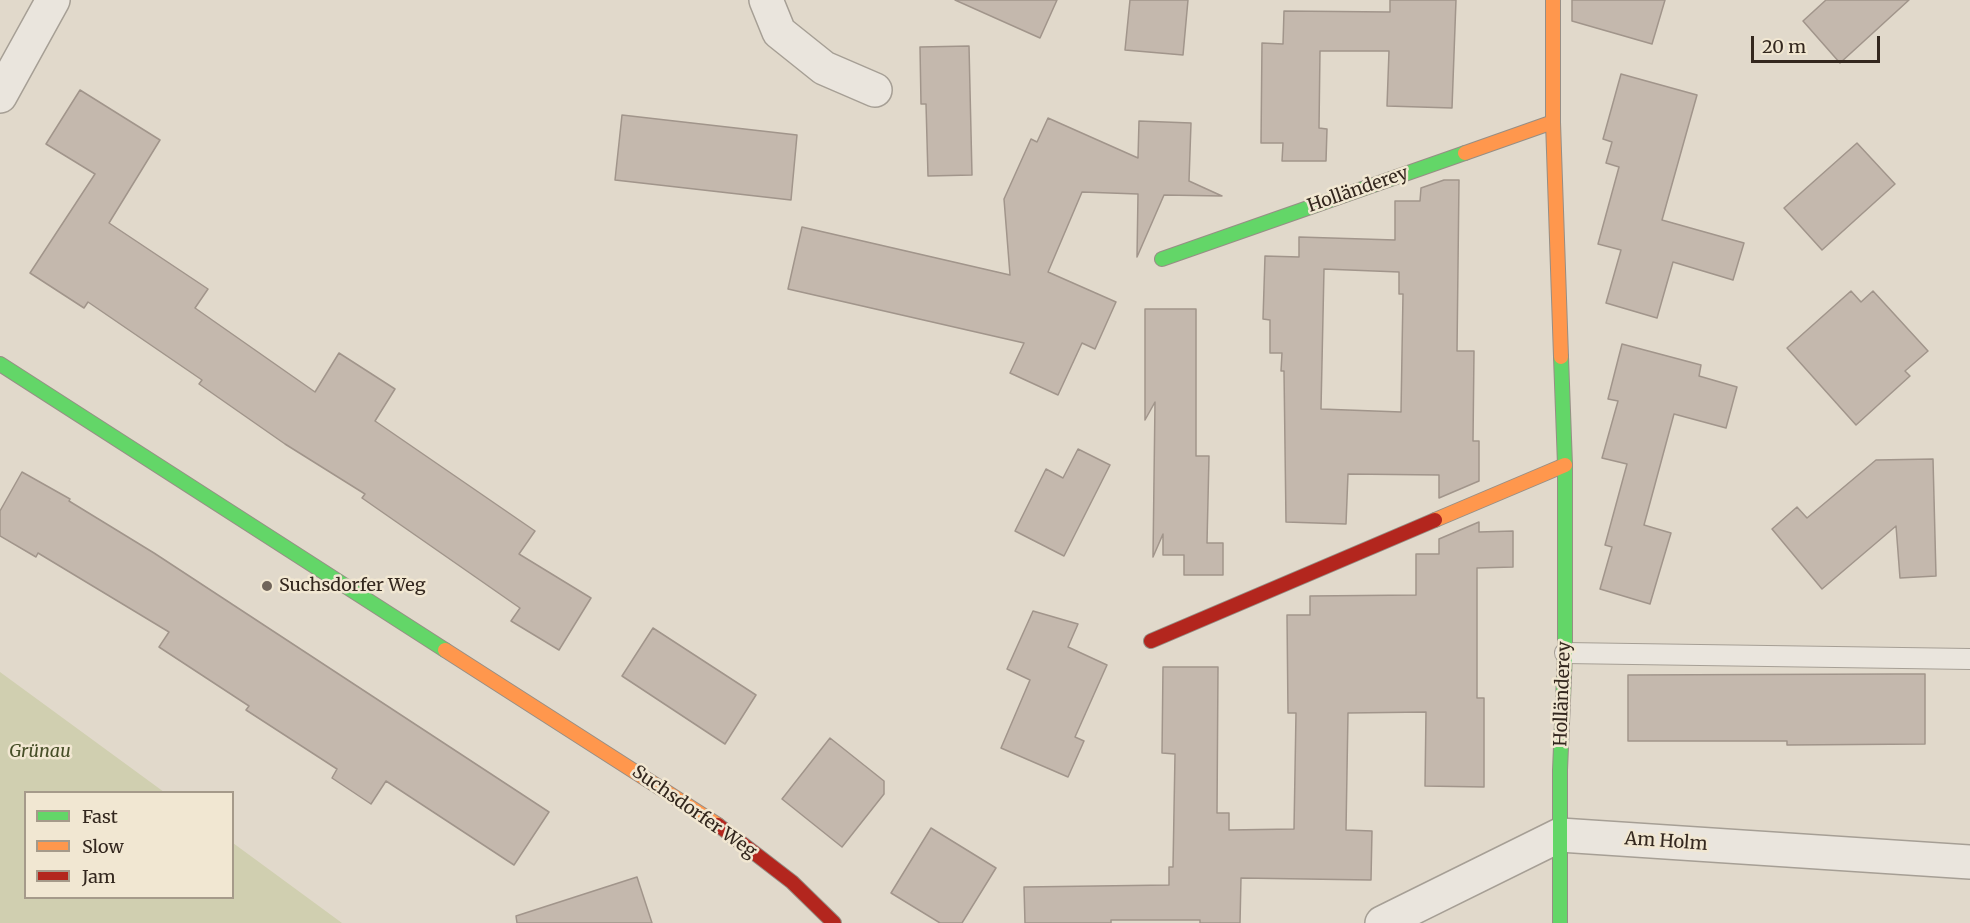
<!DOCTYPE html>
<html>
<head>
<meta charset="utf-8">
<style>
	body { margin:0 }
	#map { position:relative; width:1970px; height:923px; overflow:hidden; background:#e1d9cb; font-family:Merriweather,serif }
	canvas { display:block }
	.legend { position:absolute; left:24px; top:791px; width:210px; height:108px; box-sizing:border-box; background:#f1e7d2; border:2px solid #a59a8a; margin:0; padding:8px 10px; list-style:none; font-size:18px; color:#33271e }
	.legend li { display:flex; align-items:center; gap:12px; height:30px }
	.legend b { width:30px; border:2px solid #a59a8a }
	.scale { position:absolute; left:1751px; top:36px; width:129px; height:27px; box-sizing:border-box; border:3px solid #33271e; border-top:0; padding-left:8px; font-size:18px; line-height:21px; white-space:nowrap; color:#33271e; -webkit-text-stroke:4px #f1e7d2; paint-order:stroke }
</style>
</head>
<body>
<div id="map">
<canvas width="1970" height="923"></canvas>
<ul class="legend">
<li><b style="height:8px;background:#63d668"></b>Fast</li>
<li><b style="height:8px;background:#ff974d"></b>Slow</li>
<li><b style="height:8px;background:#b3261e"></b>Jam</li>
</ul>
<div class="scale">20 m</div>
</div>
<script>
const ctx = document.querySelector('canvas').getContext('2d');
ctx.lineJoin = 'round';
function fillPath(path, color) { ctx.fillStyle = color; ctx.fill(path, 'evenodd'); }
function strokePath(path, color, width, dash) { ctx.strokeStyle = color; ctx.lineWidth = width; ctx.lineCap = dash ? 'butt' : 'round'; ctx.setLineDash(dash || []); ctx.stroke(path); }
function drawText(font, color, halo, rows, align = 'center') {
  ctx.font = font + ' Merriweather,serif'; ctx.lineWidth = 5; ctx.setLineDash([]); ctx.textBaseline = 'middle'; ctx.strokeStyle = halo; ctx.fillStyle = color; for (const [text, x, y, turn = 0] of rows) {
    ctx.save(); ctx.translate(x, y); ctx.rotate((+turn || 0) * Math.PI / 180); ctx.textAlign = isNaN(turn) ? turn : align; if (halo) ctx.strokeText(text, 0, 0); ctx.fillText(text, 0, 0); ctx.restore();
  }
}
fillPath(new Path2D(`
	M 0,672 L 164,792 L 26,792 L 26,898 L 232,898 L 233,843 L 342,923 L 0,923 Z`), '#d0cfb0');
const building = new Path2D(`
	M 955,0 L 1057,0 L 1040,38 Z
	M 1130,0 L 1188,0 L 1183,55 L 1125,50 Z
	M 1390,0 L 1456,0 L 1452,108 L 1387,106 L 1389,51 L 1320,51 L 1319,128 L 1327,129 L 1326,161 L 1282,161 L 1283,143 L 1261,143 L 1262,43 L 1283,44 L 1284,11 L 1390,12 Z
	M 1572,0 L 1665,0 L 1652,44 L 1572,21 Z
	M 1826,0 L 1909,0 L 1840,63 L 1803,21 Z
	M 969,46 L 972,175 L 928,176 L 926,104 L 921,104 L 920,47 Z
	M 1621,74 L 1697,95 L 1662,220 L 1744,243 L 1733,280 L 1673,262 L 1657,318 L 1606,303 L 1621,250 L 1598,244 L 1619,167 L 1606,163 L 1612,142 L 1603,139 Z
	M 80,90 L 160,140 L 109,223 L 208,289 L 195,308 L 315,392 L 339,353 L 395,389 L 375,421 L 535,531 L 519,554 L 591,598 L 559,650 L 511,621 L 520,608 L 362,498 L 365,494 L 285,444 L 199,384 L 202,380 L 88,302 L 84,308 L 30,273 L 95,174 L 46,144 Z
	M 622,115 L 797,135 L 791,200 L 615,180 Z
	M 1048,118 L 1138,158 L 1139,121 L 1191,123 L 1189,181 L 1222,196 L 1164,195 L 1137,257 L 1138,194 L 1082,192 L 1048,272 L 1116,302 L 1095,349 L 1082,343 L 1058,395 L 1010,373 L 1024,343 L 788,289 L 802,227 L 1010,275 L 1004,199 L 1031,139 L 1037,142 Z
	M 1857,143 L 1895,184 L 1822,250 L 1784,208 Z
	M 1444,180 L 1459,180 L 1457,351 L 1474,351 L 1473,441 L 1479,441 L 1479,481 L 1439,498 L 1439,475 L 1348,474 L 1346,524 L 1286,522 L 1284,371 L 1281,371 L 1282,353 L 1270,353 L 1270,320 L 1263,319 L 1265,256 L 1299,257 L 1299,237 L 1395,240 L 1395,201 L 1420,201 L 1421,188 ZM 1324,269 L 1399,272 L 1399,294 L 1403,294 L 1401,412 L 1321,409 Z
	M 1851,291 L 1861,302 L 1873,291 L 1928,351 L 1905,371 L 1910,376 L 1856,425 L 1787,348 Z
	M 1145,309 L 1196,309 L 1196,456 L 1209,456 L 1207,543 L 1223,543 L 1223,575 L 1184,575 L 1184,555 L 1163,555 L 1163,534 L 1153,557 L 1155,402 L 1145,420 Z
	M 1622,344 L 1701,365 L 1699,376 L 1737,387 L 1726,428 L 1674,414 L 1644,525 L 1671,533 L 1650,604 L 1600,589 L 1612,547 L 1605,545 L 1627,464 L 1602,458 L 1618,401 L 1608,399 Z
	M 1078,449 L 1110,465 L 1064,556 L 1015,531 L 1046,469 L 1063,478 Z
	M 1933,459 L 1936,576 L 1900,578 L 1896,526 L 1822,589 L 1772,529 L 1797,507 L 1807,518 L 1876,460 Z
	M 22,472 L 70,499 L 69,501 L 154,553 L 549,812 L 514,865 L 386,781 L 371,804 L 332,778 L 337,769 L 246,710 L 249,706 L 159,647 L 169,632 L 38,553 L 36,557 L 0,536 L 0,511 Z
	M 1479,522 L 1479,532 L 1513,531 L 1513,567 L 1477,568 L 1477,698 L 1484,698 L 1484,787 L 1425,786 L 1426,712 L 1348,713 L 1346,830 L 1372,831 L 1371,880 L 1241,878 L 1240,923 L 1200,923 L 1200,920 L 1111,920 L 1111,923 L 1025,923 L 1024,887 L 1169,885 L 1169,867 L 1173,867 L 1175,754 L 1162,753 L 1163,667 L 1218,667 L 1217,813 L 1229,813 L 1229,830 L 1294,829 L 1296,713 L 1288,713 L 1287,615 L 1310,615 L 1310,596 L 1416,595 L 1416,554 L 1439,554 L 1439,539 Z
	M 1033,611 L 1078,624 L 1068,647 L 1107,665 L 1075,737 L 1084,741 L 1068,777 L 1001,748 L 1030,680 L 1007,669 Z
	M 653,628 L 756,695 L 725,744 L 622,676 Z
	M 1894,674 L 1925,674 L 1925,744 L 1787,745 L 1787,741 L 1628,741 L 1628,675 Z
	M 830,738 L 884,781 L 884,794 L 842,847 L 782,799 Z
	M 931,828 L 996,868 L 962,923 L 940,923 L 891,893 Z
	M 637,877 L 652,923 L 517,923 L 516,916 Z`);
fillPath(building, '#c4b8ad');
strokePath(building, '#a1958b', 1.5);
const lane = new Path2D(`
	M 1565,653 L 1970,659`);
const street = new Path2D(`
	M 766,0 L 779,32 L 824,68 L 875,90
	M 0,96 L 53,0
	M 1382,923 L 1560,835 L 1970,862`);
const fast = new Path2D(`
	M 1162,259 L 1465,153
	M 0,364 L 445,650
	M 1560,923 L 1560,770 L 1565,653 L 1565,465 L 1561,357`);
const slow = new Path2D(`
	M 1553,0 L 1553,122 L 1561,357
	M 1465,153 L 1553,122
	M 1435,520 L 1565,465
	M 445,650 L 718,825`);
const jam = new Path2D(`
	M 1151,641 L 1435,520
	M 718,825 L 792,882 L 834,923`);
strokePath(lane, '#a69f95', 22);
strokePath(street, '#a69f95', 36);
strokePath(fast, '#968e85', 16);
strokePath(slow, '#968e85', 16);
strokePath(jam, '#968e85', 16);
strokePath(lane, '#eae5dd', 20);
strokePath(street, '#eae5dd', 33);
strokePath(fast, '#63d668', 14);
strokePath(slow, '#ff974d', 14);
strokePath(jam, '#b3261e', 14);
for (const [x, y, r, color] of [
	[267,586,6,"#70655b"]
]) { const dot = new Path2D(); dot.arc(x, y, r, 0, 2 * Math.PI); ctx.fillStyle = color; ctx.fill(dot); strokePath(dot, '#f1e7d2', 2); }
drawText('18px', '#33271e', '#f1e7d2', [
	["Holländerey",1358,190,-19],
	["Holländerey",1563,694,-88],
	["Suchsdorfer Weg",694,812,35],
	["Am Holm",1666,842,4]
]);
drawText('18px', '#33271e', '#f1e7d2', [
	["Suchsdorfer Weg",279,586]
], 'left');
drawText('italic 18px', '#464e27', '#f1e7d2', [
	["Grünau",40,752]
]);
</script>
</body>
</html>
